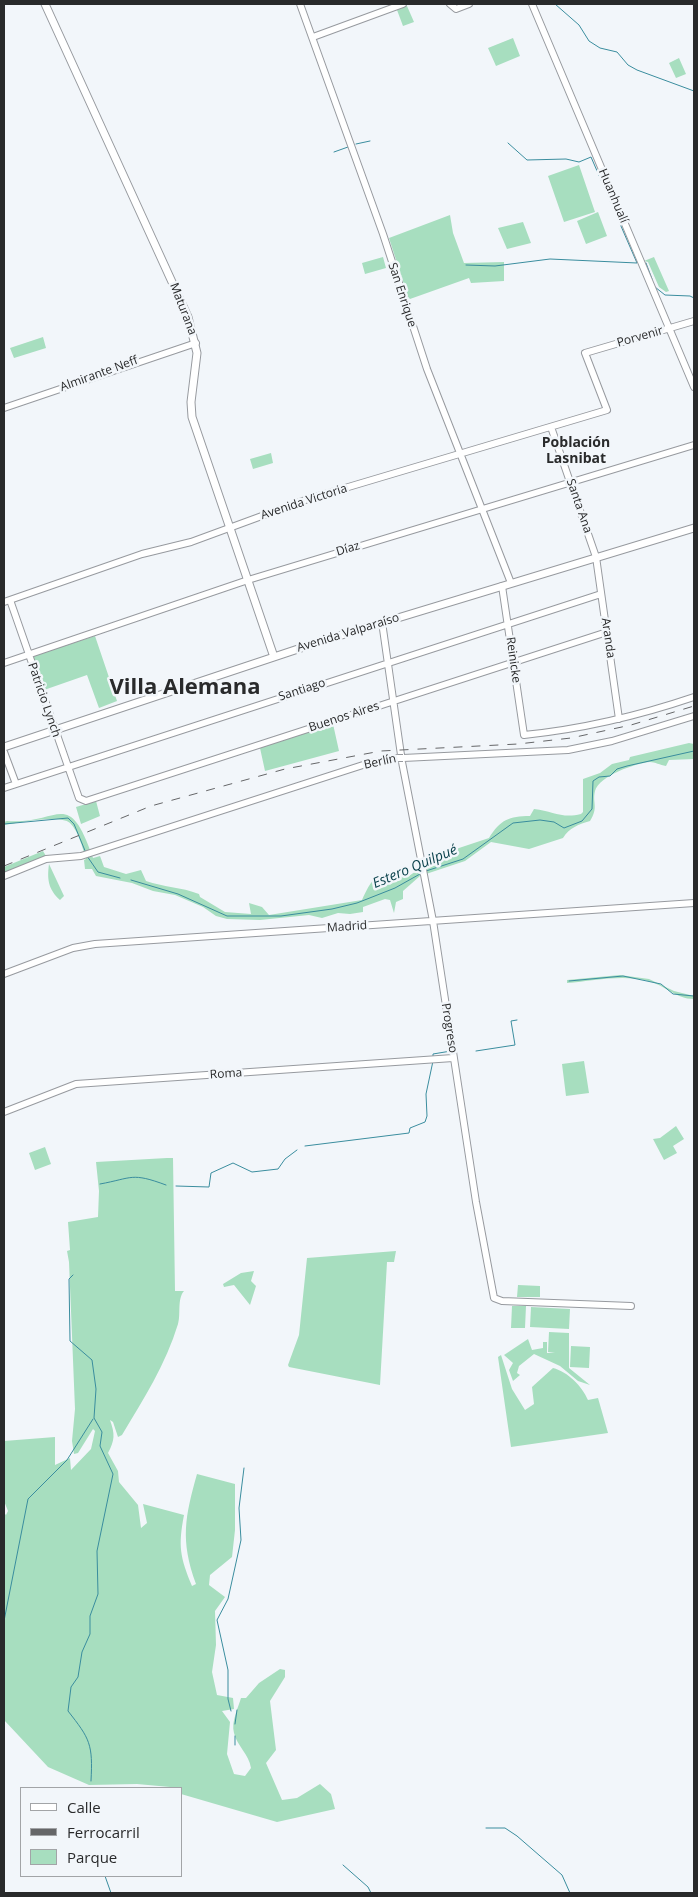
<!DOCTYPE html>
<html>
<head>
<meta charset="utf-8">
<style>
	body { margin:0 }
	#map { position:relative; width:698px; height:1897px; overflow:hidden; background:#f2f6fa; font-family:"Open Sans",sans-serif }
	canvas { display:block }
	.frame { position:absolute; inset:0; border:5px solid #292a2b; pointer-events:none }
	.legend { position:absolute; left:20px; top:1787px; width:162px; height:90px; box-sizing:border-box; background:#f2f6fa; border:1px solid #a2a4a7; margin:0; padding:6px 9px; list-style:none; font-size:15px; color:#292a2b }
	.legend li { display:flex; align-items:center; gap:10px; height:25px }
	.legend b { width:25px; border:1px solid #a2a4a7 }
</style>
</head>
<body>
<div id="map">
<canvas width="698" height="1897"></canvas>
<div class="frame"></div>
<ul class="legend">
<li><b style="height:6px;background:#fff"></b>Calle</li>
<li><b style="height:6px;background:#656668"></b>Ferrocarril</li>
<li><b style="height:14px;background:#a7debf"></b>Parque</li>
</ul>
</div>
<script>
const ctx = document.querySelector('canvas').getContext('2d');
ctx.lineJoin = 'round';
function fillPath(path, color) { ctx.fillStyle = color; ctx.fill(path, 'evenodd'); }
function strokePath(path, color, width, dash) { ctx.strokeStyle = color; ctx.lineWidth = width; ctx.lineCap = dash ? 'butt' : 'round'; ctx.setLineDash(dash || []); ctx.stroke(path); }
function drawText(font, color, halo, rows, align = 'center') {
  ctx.font = font + ' "Open Sans",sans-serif'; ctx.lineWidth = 5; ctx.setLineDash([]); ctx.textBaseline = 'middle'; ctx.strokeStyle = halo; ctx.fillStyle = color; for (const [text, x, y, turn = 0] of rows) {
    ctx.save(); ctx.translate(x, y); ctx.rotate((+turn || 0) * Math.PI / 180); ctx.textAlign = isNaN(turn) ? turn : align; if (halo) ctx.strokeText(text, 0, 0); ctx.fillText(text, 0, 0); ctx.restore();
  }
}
fillPath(new Path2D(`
	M 407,6 L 414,22 L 403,26 L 397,10 Z
	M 513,38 L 520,56 L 496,66 L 488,48 Z
	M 679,58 L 686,74 L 676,78 L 669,63 Z
	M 579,165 L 595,212 L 564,222 L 548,176 Z
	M 598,212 L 607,236 L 586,244 L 577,221 Z
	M 450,215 L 453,233 L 464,263 L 504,262 L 504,281 L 471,283 L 469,278 L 410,299 L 408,297 L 389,238 Z
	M 523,222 L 531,243 L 507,249 L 498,228 Z
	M 383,257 L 386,268 L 365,274 L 362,263 Z
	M 654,257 L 669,291 L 666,292 L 659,287 L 648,262 L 644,261 Z
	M 43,337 L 46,348 L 14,358 L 10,348 Z
	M 271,453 L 273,463 L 253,469 L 250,459 Z
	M 95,636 L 117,701 L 99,708 L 87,675 L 44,690 L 33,656 Z
	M 333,724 L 339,751 L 265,771 L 260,748 Z
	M 689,743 L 694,744 L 694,759 L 669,760 L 666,766 C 660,765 655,762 650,762 C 636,763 599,776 595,791 C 592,803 599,807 590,821 C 579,824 569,828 563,838 L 529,849 L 491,842 L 465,861 L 420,876 L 403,891 L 403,899 L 396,902 L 394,913 L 390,900 L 385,899 L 363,907 L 363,912 L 350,914 L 338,913 L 322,918 L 309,915 L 260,920 L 227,919 L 216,916 L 203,907 L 175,895 L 153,891 L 132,883 L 96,876 L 92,869 L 85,869 L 84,860 L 86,859 C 83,849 78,830 70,823 C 59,814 18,823 4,825 L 4,822 L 7,821 C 60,825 68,786 93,858 L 100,856 L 104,867 L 126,874 L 141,870 L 146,881 C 163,887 181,887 199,894 L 200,897 L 225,912 L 251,914 L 249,903 L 262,907 L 269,915 L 362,900 C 377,866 380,878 409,876 L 419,869 L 424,869 L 438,855 L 489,838 C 500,820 509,816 530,816 L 534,809 C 553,811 562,819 581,814 L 583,812 L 583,779 L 600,773 L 612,764 L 629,760 L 630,757 Z
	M 96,801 L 100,816 L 81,824 L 76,807 Z
	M 43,851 L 46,856 L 4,873 L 4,867 Z
	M 49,864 L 64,896 L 60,900 C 48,889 47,879 49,864 Z
	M 620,975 L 649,979 L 674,991 L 694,996 L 694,999 C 676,999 665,985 648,981 C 622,974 593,981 567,983 L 567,980 Z
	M 584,1061 L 589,1093 L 566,1096 L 562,1064 Z
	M 676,1126 L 684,1139 L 673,1146 L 677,1153 L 664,1160 L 653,1139 L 660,1138 Z
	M 45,1147 L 51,1164 L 35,1170 L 29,1153 Z
	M 167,1158 L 173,1158 L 175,1291 L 184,1291 C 177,1299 181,1314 178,1324 C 166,1364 143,1400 122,1435 L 118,1437 L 113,1422 L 110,1420 C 115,1434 115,1440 108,1453 L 118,1471 L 119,1482 L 138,1505 L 141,1528 L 147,1523 L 143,1504 L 184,1515 C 178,1546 180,1557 192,1586 L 196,1584 C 180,1540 185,1517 197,1474 L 235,1484 L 235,1530 L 232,1557 L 210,1575 L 209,1585 L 225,1597 L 215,1611 L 216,1645 L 212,1672 L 217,1695 L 233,1698 L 234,1709 L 222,1711 L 230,1722 L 227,1754 L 234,1774 L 245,1776 L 251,1768 C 249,1754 237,1746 234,1733 C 231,1722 238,1708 241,1698 L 246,1698 L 259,1683 L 280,1669 L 285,1670 L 285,1677 L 270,1701 L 276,1750 L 266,1763 L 282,1800 L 297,1798 L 320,1784 L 331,1794 L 335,1809 L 277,1822 L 181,1794 L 181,1788 L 137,1784 L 89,1785 L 48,1767 L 4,1720 L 4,1513 L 6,1515 L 8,1511 L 4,1501 L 4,1441 L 55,1437 L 55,1465 L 70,1458 L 71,1470 L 91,1449 L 95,1431 L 93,1429 L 78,1453 L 74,1454 L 72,1441 L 75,1409 L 69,1262 L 67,1251 L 70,1250 L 68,1222 L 98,1217 L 99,1191 L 96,1162 Z
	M 396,1251 L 394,1262 L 387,1262 L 380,1385 L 289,1367 L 288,1365 L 299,1335 L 307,1258 Z
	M 254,1271 L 251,1281 L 256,1286 L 250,1305 L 234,1285 L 224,1287 L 223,1284 L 241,1273 Z
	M 518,1285 L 540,1286 L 540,1297 L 517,1297 Z
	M 512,1306 L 526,1306 L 525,1328 L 511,1328 Z
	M 531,1307 L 570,1309 L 569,1329 L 530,1327 Z
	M 549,1332 L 569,1333 L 569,1368 L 590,1385 L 578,1381 L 560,1366 L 534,1354 L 519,1366 L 517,1373 L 520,1375 L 513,1381 L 509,1370 L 513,1363 L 504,1355 L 528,1339 L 532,1350 L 543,1348 L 543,1342 L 547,1342 L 547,1353 L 555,1353 L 548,1352 Z
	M 571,1346 L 590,1347 L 589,1368 L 570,1367 Z
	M 501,1355 L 512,1389 L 525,1410 L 534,1404 L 532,1387 L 553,1368 C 568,1372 582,1386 588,1400 L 598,1398 L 608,1433 L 511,1447 L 498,1357 Z`), '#a7debf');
strokePath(new Path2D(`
	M 555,4 L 579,25 L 589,41 L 600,48 L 617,52 L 628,65 L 637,70 L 694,91
	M 356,144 L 370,141
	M 334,152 L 348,147
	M 646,263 L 652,279
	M 466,265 L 495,266 L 550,259 L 637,263 L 591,157 L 579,162 L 566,159 L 527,160 L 508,143
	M 655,287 L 665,295 L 690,296 L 694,298
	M 4,824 L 68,818 L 74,824 L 86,853
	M 87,856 L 98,872 L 120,878
	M 426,871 L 463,859 L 513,823 L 540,820 L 554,822 L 564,828 L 582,821 L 592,809 L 593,781 L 599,777 L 610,776 L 617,769 L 627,766 L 694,751
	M 131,880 L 178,894 L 227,916 L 281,916 L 332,909 L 357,903 L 395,888 L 420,874
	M 569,981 L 623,976 L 661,984 L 673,994 L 694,996
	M 476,1051 L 515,1045 L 511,1021 L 517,1020
	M 433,1057 L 433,1054 L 451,1051
	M 305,1146 L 409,1133 L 410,1128 L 425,1122 L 427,1116 L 426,1094 L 433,1061
	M 100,1184 C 133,1178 131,1172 166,1185
	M 176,1186 L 209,1187 L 211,1173 L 233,1163 L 252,1172 L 278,1169 L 285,1159 L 297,1150
	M 73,1275 L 69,1279 L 70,1341 L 92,1360 L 96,1389 L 94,1418 L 102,1432 L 100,1446 L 113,1474 L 97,1551 L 98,1594 L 90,1616 L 90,1634 L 82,1652 L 78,1677 L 71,1687 L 68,1711 C 90,1739 93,1744 91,1781
	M 4,1621 L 28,1499 L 67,1460 L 93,1419
	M 231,1711 L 228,1699 L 228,1670 L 217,1620 L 228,1599 L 241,1540 L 239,1508 L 244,1468
	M 235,1724 L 237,1710
	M 235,1736 L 235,1745
	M 486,1828 L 505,1828 L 517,1836 L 562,1875 L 570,1893
	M 343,1865 L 368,1887 L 371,1893
	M 105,1876 L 111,1893`), '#3a8d9e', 1);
const secondary = new Path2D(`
	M 300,4 L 383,234 L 427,369 L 511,583
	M 450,4 L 456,9 L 469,4
	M 532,4 L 694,387
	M 313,37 L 403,4
	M 4,408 L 196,343
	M 551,427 L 596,557 L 619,719
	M 502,586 L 524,735 C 583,729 638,716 694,697
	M 10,600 L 79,798 L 86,801 L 607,632
	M 4,602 L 142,554 L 191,542 L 308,499 L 607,410 L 585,353 L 694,321
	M 382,622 L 402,762 L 433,921 L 476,1202 L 494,1298 L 502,1301 L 631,1306
	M 4,663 L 248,580 L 694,445
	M 4,752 L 16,784
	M 403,758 L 568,750 L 612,741 L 694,716
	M 4,788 L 601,594
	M 4,876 L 46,859 L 81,856 L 366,764 L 398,758
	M 4,974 L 73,948 L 95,944 L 694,903
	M 4,1112 L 76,1084 L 453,1058`);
const primary = new Path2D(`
	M 45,4 L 188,317 L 197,353 L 191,402 L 192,417 L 274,657
	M 4,747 L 322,641 L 694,528`);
strokePath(secondary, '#979a9f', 8);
strokePath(primary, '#979a9f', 9);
strokePath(secondary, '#fff', 6);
strokePath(primary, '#fff', 7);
strokePath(new Path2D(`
	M 4,866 L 151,806 L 285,769 L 381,751 L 518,744 L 571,738 L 631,725 L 694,706`), '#656668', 1, [9, 9]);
const secondaryBridge = new Path2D(`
	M 398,758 L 403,758`);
strokePath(secondaryBridge, '#979a9f', 8, []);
strokePath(secondaryBridge, '#fff', 6);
drawText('12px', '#292a2b', '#f2f6fa', [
	["Huanhualí",613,196,67],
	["San Enrique",402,295,72],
	["Maturana",183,309,69],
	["Porvenir",640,337,-16],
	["Almirante Neff",99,374,-20],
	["Avenida Victoria",304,502,-18],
	["Santa Ana",579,506,71],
	["Díaz",348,549,-17],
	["Avenida Valparaíso",348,633,-17],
	["Aranda",608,638,82],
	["Reinicke",513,660,82],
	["Santiago",302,690,-18],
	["Patricio Lynch",44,700,71],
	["Buenos Aires",344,717,-18],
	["Berlín",380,762,-12],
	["Madrid",347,927,-4],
	["Progreso",449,1028,81],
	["Roma",226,1074,-4]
]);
drawText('bold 14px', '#292a2b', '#f2f6fa', [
	["Población",576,443],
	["Lasnibat",576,459]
]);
drawText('italic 14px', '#063e48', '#f2f6fa', [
	["Estero Quilpué",415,867,-23]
]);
drawText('bold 22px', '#292a2b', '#f2f6fa', [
	["Villa Alemana",185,688]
]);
</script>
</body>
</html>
